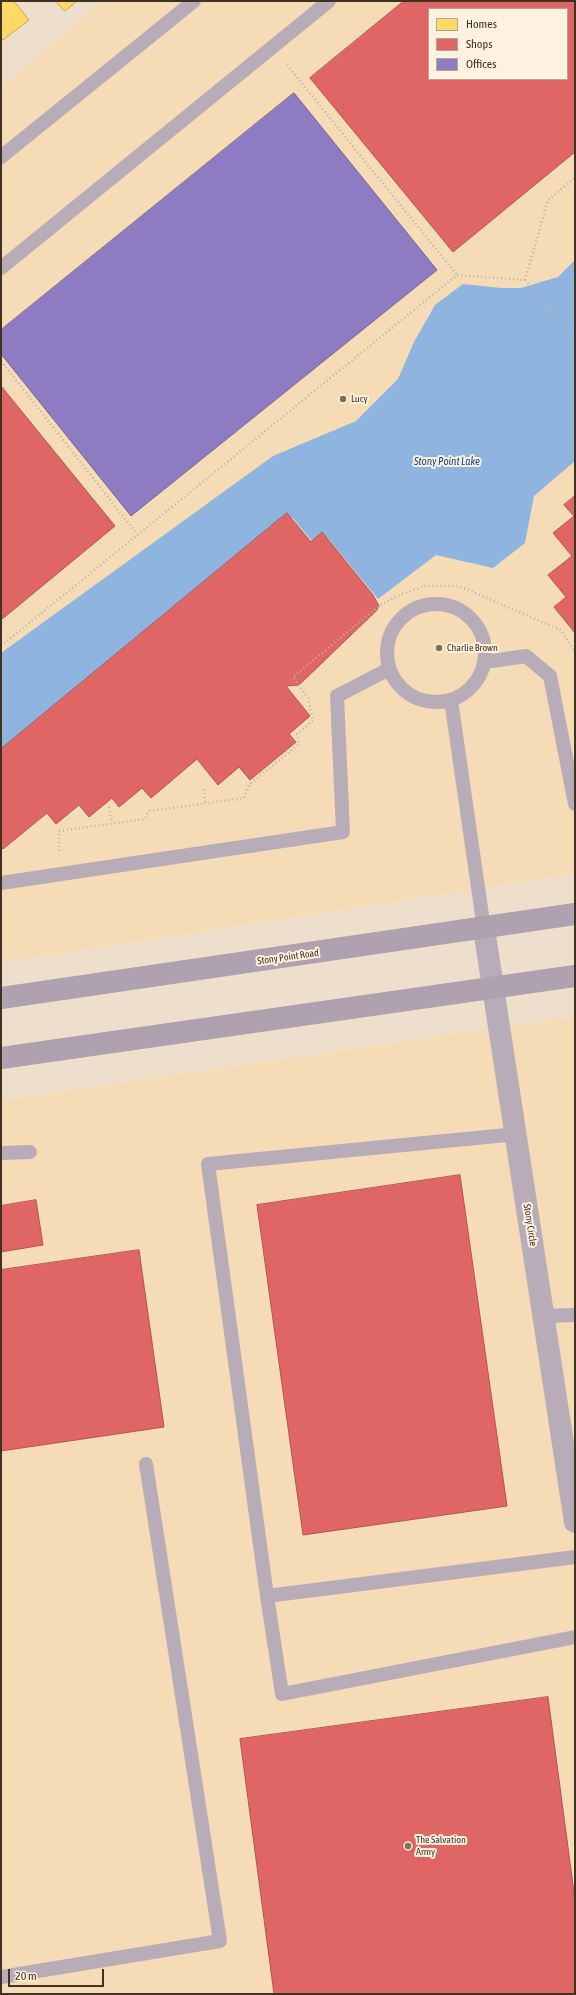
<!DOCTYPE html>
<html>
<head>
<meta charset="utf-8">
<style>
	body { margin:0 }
	#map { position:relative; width:576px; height:1995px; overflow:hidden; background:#eedfcc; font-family:"Asap Condensed",sans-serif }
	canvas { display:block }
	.frame { position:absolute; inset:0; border:2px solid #3f3221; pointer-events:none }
	.legend { position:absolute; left:428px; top:8px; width:140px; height:72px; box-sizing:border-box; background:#fef1df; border:1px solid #b2a593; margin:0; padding:5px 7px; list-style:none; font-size:12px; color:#3f3221 }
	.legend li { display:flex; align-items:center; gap:8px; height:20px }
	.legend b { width:20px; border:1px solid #b2a593 }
	.scale { position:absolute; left:8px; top:1969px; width:96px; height:18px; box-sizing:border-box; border:2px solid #3f3221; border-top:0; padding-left:5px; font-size:12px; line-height:14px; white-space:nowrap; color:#3f3221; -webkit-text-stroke:3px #fef1df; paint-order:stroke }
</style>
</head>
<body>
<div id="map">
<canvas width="576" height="1995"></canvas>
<div class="frame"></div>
<ul class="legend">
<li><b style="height:11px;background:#ffd966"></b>Homes</li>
<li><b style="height:11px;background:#e06666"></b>Shops</li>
<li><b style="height:11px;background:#8e7cc3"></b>Offices</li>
</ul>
<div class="scale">20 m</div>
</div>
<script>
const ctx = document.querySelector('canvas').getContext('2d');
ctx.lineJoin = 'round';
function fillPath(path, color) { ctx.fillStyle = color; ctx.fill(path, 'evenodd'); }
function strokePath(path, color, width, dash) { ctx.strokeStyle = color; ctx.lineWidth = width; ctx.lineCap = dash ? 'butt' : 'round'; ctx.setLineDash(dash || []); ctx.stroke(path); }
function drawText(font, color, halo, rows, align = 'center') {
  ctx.font = font + ' "Asap Condensed",sans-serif'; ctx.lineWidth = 4; ctx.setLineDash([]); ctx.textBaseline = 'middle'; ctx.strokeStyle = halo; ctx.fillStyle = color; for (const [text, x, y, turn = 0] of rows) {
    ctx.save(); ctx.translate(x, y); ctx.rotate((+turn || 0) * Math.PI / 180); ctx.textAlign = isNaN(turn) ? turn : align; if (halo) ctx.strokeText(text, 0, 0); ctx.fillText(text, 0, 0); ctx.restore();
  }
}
fillPath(new Path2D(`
	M 103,1 L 575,1 L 575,874 L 1,963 L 1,86 ZM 429,9 L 567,9 L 567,79 L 429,79 Z
	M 575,1016 L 575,1994 L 1,1994 L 1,1100 Z`), '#f6dbb7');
fillPath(new Path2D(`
	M 575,260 L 575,461 L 534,496 L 525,543 L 493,568 L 436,555 L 378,599 L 327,537 L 316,546 L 292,517 L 1,755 L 1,653 L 273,456 L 356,421 L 398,379 L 414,342 L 435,305 L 463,284 L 501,288 L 521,288 L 558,277 Z`), '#90b4e0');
const homes = new Path2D(`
	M 1,1 L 14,1 L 29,20 L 3,40 L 1,38 Z
	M 56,1 L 77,1 L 65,11 Z`);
fillPath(homes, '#ffd966');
strokePath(homes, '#c5a751', 1);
const shops = new Path2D(`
	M 404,1 L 575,1 L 575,152 L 453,252 L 310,78 ZM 429,9 L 567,9 L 567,79 L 429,79 Z
	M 1,386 L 115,526 L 1,620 Z
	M 575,496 L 575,633 L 554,607 L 566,597 L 548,575 L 572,556 L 553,533 L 574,516 L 564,505 Z
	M 287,513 L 311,542 L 322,532 L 373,595 L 379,606 L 376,611 L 299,685 L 286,686 L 310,716 L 289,734 L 296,742 L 250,780 L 239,767 L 218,785 L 197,759 L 151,798 L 142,788 L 119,807 L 112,798 L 89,817 L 79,805 L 56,824 L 47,813 L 3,849 L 1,846 L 1,749 Z
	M 460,1175 L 507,1506 L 303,1535 L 257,1205 Z
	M 36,1200 L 43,1245 L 1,1252 L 1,1206 Z
	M 139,1250 L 164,1427 L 1,1451 L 1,1270 Z
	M 548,1697 L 575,1900 L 575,1994 L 274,1994 L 240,1739 Z`);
fillPath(shops, '#e06666');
strokePath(shops, '#b05651', 1);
const offices = new Path2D(`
	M 294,93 L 437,270 L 131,516 L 1,354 L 1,330 Z`);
fillPath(offices, '#8e7cc3');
strokePath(offices, '#766692', 1);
strokePath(new Path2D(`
	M 287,65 L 457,275
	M 525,280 L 568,332 L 575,332
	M 1,361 L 137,534
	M 1,646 L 457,275 L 525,280 L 548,200 L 575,178
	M 204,789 L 205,803
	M 109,807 L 112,823
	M 59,851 L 59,831 L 145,819 L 149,811 L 244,798 L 249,785 L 299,744 L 297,734 L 313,721 L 308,698 L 293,677 L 379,606 L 395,597 L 424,586 L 459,586 L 561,630 L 575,652`), '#baafb2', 2.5, [1, 3]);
strokePath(new Path2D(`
	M 1,157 L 194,1
	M 1,268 L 329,1
	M387 653a49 49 0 1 1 98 0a49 49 0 1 1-98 0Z
	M 485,662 L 526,656 L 550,676 L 575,804
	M 451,700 L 484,929
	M 1,883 L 343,832 L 337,696 L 389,669
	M 1,1153 L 30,1152
	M 544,1316 L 575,1315
	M 575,1557 L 267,1596 L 282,1694 L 575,1637
	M 267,1596 L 208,1164 L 517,1134
	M 1,1977 L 220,1941 L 146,1464`), '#b8acb8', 14);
strokePath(new Path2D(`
	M 484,929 L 575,1522`), '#b8acb8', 22);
strokePath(new Path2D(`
	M 1,998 L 575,914
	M 1,1058 L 575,976`), '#afa1af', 22);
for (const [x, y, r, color] of [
	[343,399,4,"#7c6f5d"],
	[439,648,4,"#7c6f5d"],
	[408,1846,4,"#7c6f5d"]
]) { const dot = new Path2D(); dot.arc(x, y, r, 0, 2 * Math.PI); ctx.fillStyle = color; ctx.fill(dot); strokePath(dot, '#fef1df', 1.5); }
drawText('10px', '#3f3221', '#fef1df', [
	["Lucy",351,399],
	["Charlie Brown",447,648],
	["The Salvation",416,1840],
	["Army",416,1852]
], 'left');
drawText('10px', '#3f3221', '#fef1df', [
	["Stony Point Road",288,957,-8],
	["Stony Circle",530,1225,81]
]);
drawText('italic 11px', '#10498a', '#fef1df', [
	["Stony Point Lake",447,462]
]);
</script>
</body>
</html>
